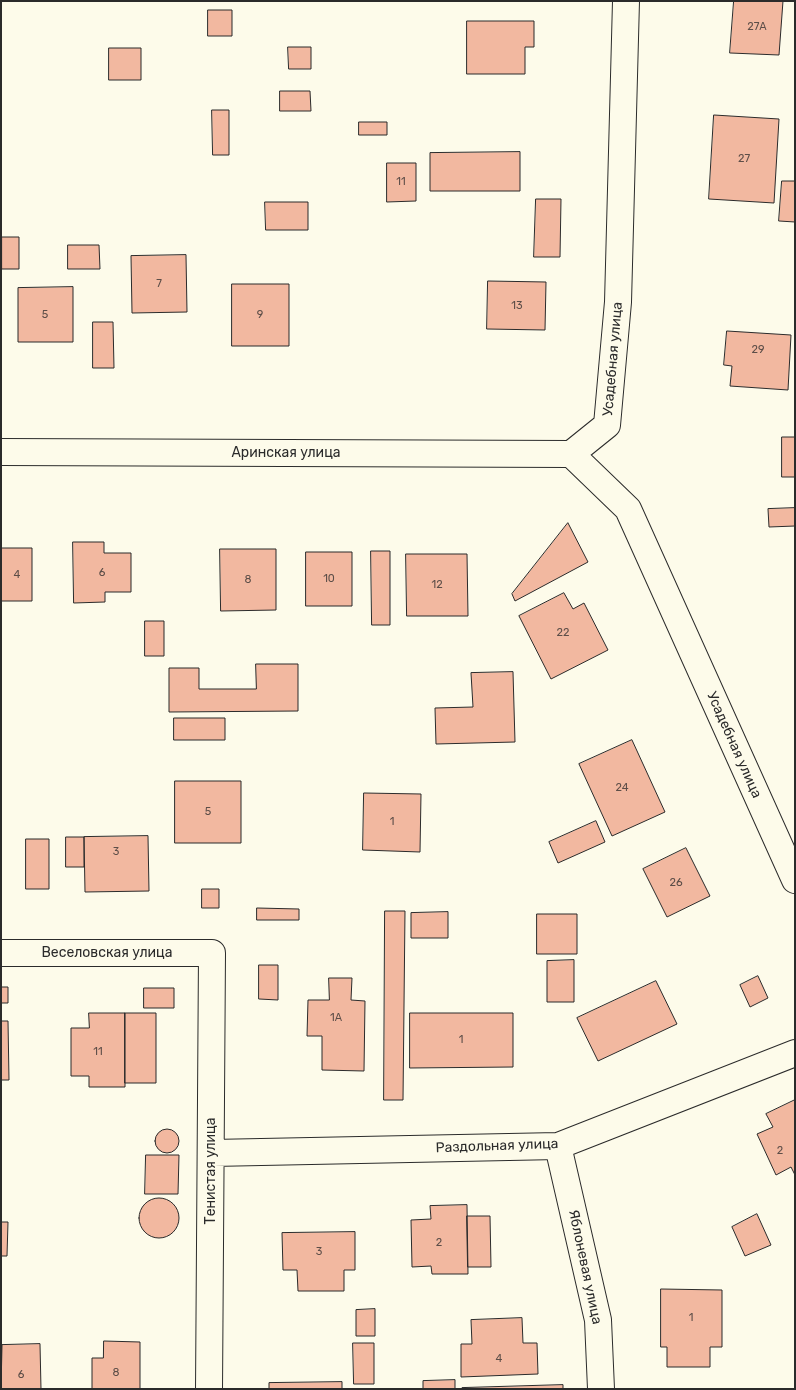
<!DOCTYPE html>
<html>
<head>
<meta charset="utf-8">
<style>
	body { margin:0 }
	#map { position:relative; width:796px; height:1390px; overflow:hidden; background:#fdfbea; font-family:Rubik,sans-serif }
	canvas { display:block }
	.frame { position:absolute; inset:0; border:2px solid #2b2b2b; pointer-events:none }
</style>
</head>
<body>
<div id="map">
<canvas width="796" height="1390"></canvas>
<div class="frame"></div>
</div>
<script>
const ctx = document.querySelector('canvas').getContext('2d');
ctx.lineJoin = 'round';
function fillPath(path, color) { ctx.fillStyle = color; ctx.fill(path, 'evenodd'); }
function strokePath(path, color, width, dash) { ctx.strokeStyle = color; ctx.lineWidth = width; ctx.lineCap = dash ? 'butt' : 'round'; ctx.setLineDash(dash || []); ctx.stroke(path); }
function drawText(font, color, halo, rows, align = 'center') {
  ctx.font = font + ' Rubik,sans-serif'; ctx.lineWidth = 4; ctx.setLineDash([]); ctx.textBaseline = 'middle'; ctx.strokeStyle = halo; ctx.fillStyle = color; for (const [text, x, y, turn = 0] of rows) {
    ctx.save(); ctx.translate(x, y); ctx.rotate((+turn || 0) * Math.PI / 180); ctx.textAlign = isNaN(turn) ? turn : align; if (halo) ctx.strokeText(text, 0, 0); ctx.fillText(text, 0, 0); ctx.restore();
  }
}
const building = new Path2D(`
	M 734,1 L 783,1 L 779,55 L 730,53 Z
	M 208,10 L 232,10 L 232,36 L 208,36 Z
	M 467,21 L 534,21 L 534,47 L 525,47 L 525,74 L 467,74 Z
	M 288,47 L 311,47 L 311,69 L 289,69 Z
	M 109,48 L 141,48 L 141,80 L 109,80 Z
	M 280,91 L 310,91 L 311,111 L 280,111 Z
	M 212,110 L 229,110 L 229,155 L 213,155 Z
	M 714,115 L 779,119 L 774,203 L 709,199 Z
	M 359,122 L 387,122 L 387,135 L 359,135 Z
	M 520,152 L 520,191 L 430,191 L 430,153 Z
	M 387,163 L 416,163 L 416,201 L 387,202 Z
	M 782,181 L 795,181 L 795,222 L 779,221 Z
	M 536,199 L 561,199 L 560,257 L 534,257 Z
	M 265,202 L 308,202 L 308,230 L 266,230 Z
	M 2,237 L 19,237 L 19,269 L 2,269 Z
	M 68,245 L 99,245 L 100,269 L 68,269 Z
	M 186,255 L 187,312 L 132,313 L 131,256 Z
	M 488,281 L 546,282 L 545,330 L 487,329 Z
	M 232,284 L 289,284 L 289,346 L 232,346 Z
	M 73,287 L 73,342 L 18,342 L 18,288 Z
	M 93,322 L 113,322 L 114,368 L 93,368 Z
	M 727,331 L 791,335 L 788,390 L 730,386 L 732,366 L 724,365 Z
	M 782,437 L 795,437 L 795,477 L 782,477 Z
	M 795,508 L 795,526 L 769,527 L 768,509 Z
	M 568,523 L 588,562 L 515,601 L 512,594 Z
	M 73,542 L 104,542 L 104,553 L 131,553 L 131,592 L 105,592 L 105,602 L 74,603 Z
	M 1,548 L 32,548 L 32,601 L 1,601 Z
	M 220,549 L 276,549 L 276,610 L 221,611 Z
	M 371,551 L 390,551 L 390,625 L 372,625 Z
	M 306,552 L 352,552 L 352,606 L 306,606 Z
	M 406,554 L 467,554 L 468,616 L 407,616 Z
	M 564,593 L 573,609 L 584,603 L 608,650 L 551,679 L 519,616 Z
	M 145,621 L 164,621 L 164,656 L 145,656 Z
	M 256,664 L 298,664 L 298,711 L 169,712 L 169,668 L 199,668 L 199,689 L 256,689 Z
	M 513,672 L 515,742 L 436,744 L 435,708 L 473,707 L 471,673 Z
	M 174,718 L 225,718 L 225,740 L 174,740 Z
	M 632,740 L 665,812 L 612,836 L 579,764 Z
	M 175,781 L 241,781 L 241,843 L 175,843 Z
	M 364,793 L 421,794 L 420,852 L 363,850 Z
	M 596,821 L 605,842 L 558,863 L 549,842 Z
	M 148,836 L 149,891 L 85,892 L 84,837 Z
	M 66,837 L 84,837 L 84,867 L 66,867 Z
	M 26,839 L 49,839 L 49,889 L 26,889 Z
	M 686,848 L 710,896 L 667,917 L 643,869 Z
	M 202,889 L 219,889 L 219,908 L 202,908 Z
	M 257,908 L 299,909 L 299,920 L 257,920 Z
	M 385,911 L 405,911 L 403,1100 L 384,1100 Z
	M 448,912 L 448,938 L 411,938 L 411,913 Z
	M 537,914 L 577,914 L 577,954 L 537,954 Z
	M 574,960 L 574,1002 L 547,1002 L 547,961 Z
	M 259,965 L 278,965 L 278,1000 L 259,999 Z
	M 758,976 L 768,998 L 750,1007 L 740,985 Z
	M 329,978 L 352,978 L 351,1000 L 365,1001 L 364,1071 L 322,1070 L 322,1036 L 307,1036 L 308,1000 L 329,1000 Z
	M 656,981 L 677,1024 L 598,1061 L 577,1018 Z
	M 1,987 L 8,987 L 8,1003 L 1,1003 Z
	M 144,988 L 174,988 L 174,1008 L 144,1008 Z
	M 89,1013 L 125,1013 L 125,1087 L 89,1087 L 89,1076 L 71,1076 L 71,1028 L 89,1028 Z
	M 125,1013 L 156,1013 L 156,1083 L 125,1083 Z
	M 410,1013 L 513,1013 L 513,1067 L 410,1068 Z
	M 1,1021 L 8,1021 L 9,1080 L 1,1080 Z
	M 795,1100 L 795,1175 L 791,1167 L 776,1175 L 757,1134 L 773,1127 L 766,1114 Z
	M155 1141a12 12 0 1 1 24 0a12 12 0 1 1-24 0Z
	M 146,1155 L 179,1155 L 178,1194 L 145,1194 Z
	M139 1218a20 20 0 1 1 40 0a20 20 0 1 1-40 0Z
	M 467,1205 L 468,1274 L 432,1274 L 431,1266 L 412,1267 L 411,1220 L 431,1219 L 430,1206 Z
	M 757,1214 L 771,1245 L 745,1256 L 732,1227 Z
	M 467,1216 L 490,1216 L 491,1267 L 468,1267 Z
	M 1,1222 L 8,1222 L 7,1256 L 1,1256 Z
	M 355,1232 L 355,1270 L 344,1270 L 344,1291 L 298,1291 L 297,1270 L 283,1270 L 282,1233 Z
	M 661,1289 L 722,1290 L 722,1347 L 710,1347 L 710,1367 L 667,1367 L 667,1347 L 661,1347 Z
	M 375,1309 L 375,1336 L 356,1336 L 356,1310 Z
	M 522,1318 L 523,1343 L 537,1343 L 538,1374 L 461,1377 L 461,1344 L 472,1344 L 471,1320 Z
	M 104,1341 L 140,1342 L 140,1389 L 92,1389 L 92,1358 L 103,1358 Z
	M 353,1343 L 374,1343 L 374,1384 L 354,1384 Z
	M 40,1344 L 41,1389 L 1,1389 L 2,1345 Z
	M 455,1380 L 455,1389 L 423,1389 L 423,1381 Z
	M 342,1382 L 342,1389 L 269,1389 L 269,1383 Z
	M 563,1385 L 563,1389 L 462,1389 L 462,1388 Z`);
fillPath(building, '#f2b8a0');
strokePath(building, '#2b2b2b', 1);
const street = new Path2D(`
	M 1,452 L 571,454
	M 571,454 L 628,509 L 795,880
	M 571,454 L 607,425 L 618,302 L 626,1
	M 1,953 L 212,953 L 209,1389
	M 558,1146 L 598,1320 L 601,1389
	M 212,1153 L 558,1146 L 795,1053`);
strokePath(street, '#2b2b2b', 28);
strokePath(street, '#fdfbea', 26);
drawText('11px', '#5d4e48', null, [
	["27А",757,27],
	["27",744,159],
	["11",401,182],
	["7",159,284],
	["13",517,306],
	["5",45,315],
	["9",260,315],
	["29",758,350],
	["6",102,573],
	["4",17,575],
	["10",329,579],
	["8",248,580],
	["12",437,585],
	["22",563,633],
	["24",622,788],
	["5",208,812],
	["1",392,822],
	["3",116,852],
	["26",676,883],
	["1А",336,1018],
	["1",461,1040],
	["11",98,1052],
	["2",780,1151],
	["2",439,1243],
	["3",319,1252],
	["1",691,1318],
	["4",499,1359],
	["8",116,1373],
	["6",21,1375]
]);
drawText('14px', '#2b2b2b', '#fdfbea', [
	["Усадебная улица",613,359,-85],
	["Аринская улица",286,453],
	["Усадебная улица",734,745,66],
	["Веселовская улица",107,953],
	["Раздольная улица",497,1146,-2],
	["Тенистая улица",211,1171,-90],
	["Яблоневая улица",585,1267,78]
]);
</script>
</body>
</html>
